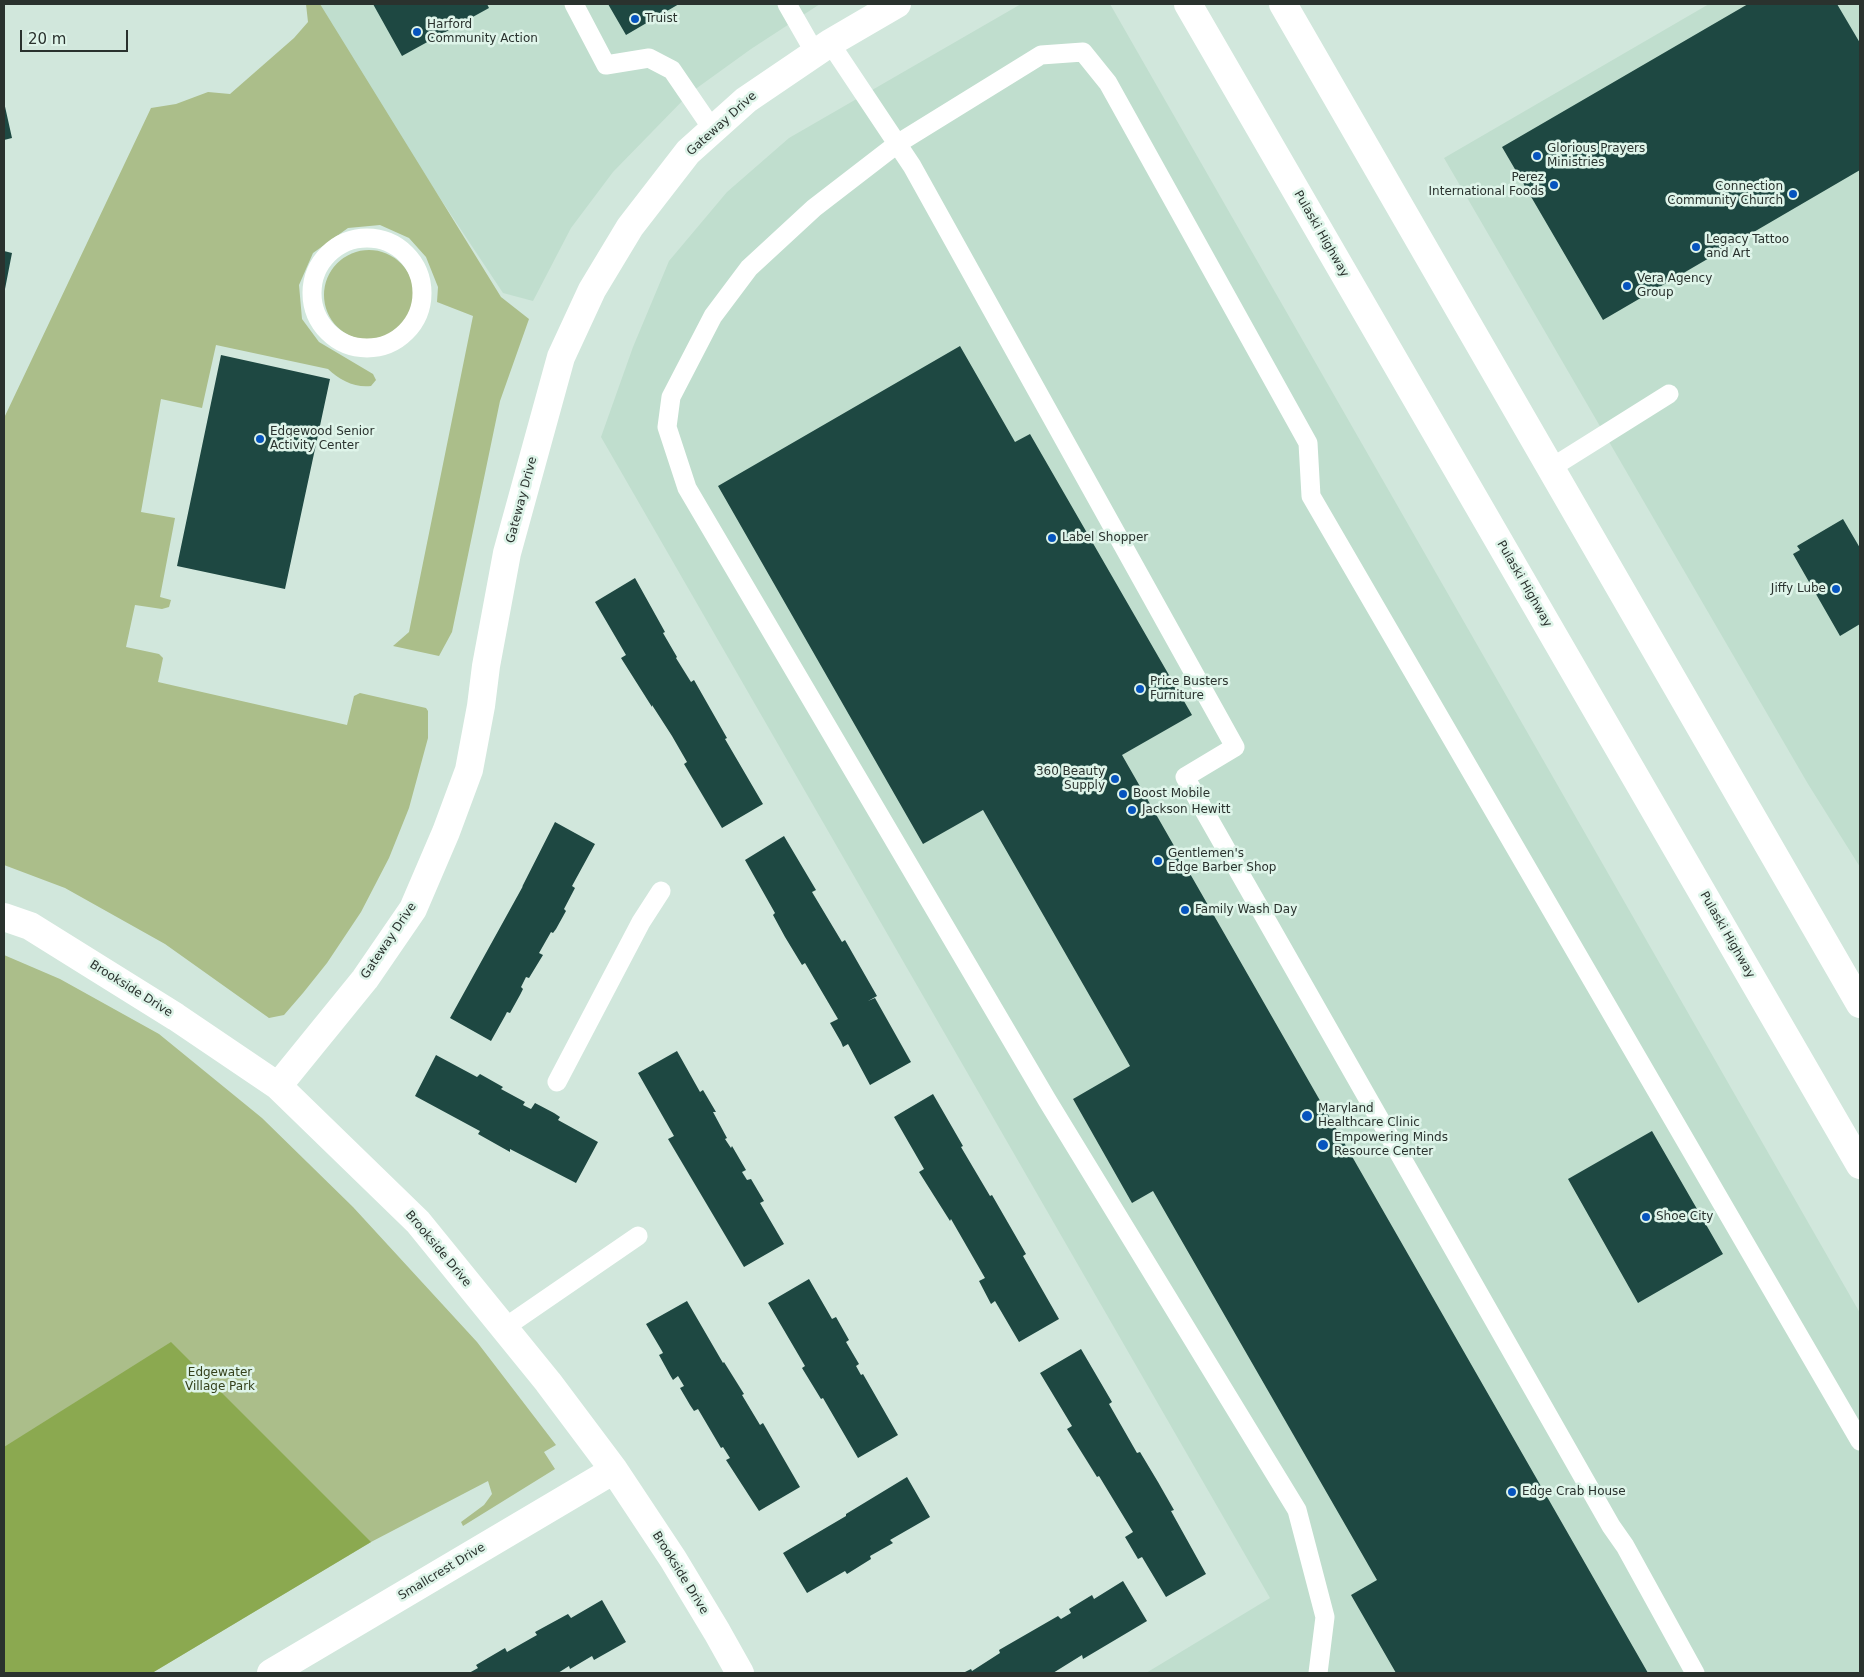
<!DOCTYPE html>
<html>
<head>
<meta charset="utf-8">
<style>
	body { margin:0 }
	#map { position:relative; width:1864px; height:1677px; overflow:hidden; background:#d1e7dc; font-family:"DejaVu Sans",sans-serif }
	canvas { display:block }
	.frame { position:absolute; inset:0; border:5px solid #2a322e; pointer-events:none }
	.scale { position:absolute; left:20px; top:30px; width:108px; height:22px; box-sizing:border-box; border:2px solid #2a322e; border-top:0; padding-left:6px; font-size:15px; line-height:18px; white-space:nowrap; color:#2a322e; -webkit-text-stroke:4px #def4e9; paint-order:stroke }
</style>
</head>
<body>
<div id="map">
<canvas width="1864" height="1677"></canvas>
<div class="frame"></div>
<div class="scale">20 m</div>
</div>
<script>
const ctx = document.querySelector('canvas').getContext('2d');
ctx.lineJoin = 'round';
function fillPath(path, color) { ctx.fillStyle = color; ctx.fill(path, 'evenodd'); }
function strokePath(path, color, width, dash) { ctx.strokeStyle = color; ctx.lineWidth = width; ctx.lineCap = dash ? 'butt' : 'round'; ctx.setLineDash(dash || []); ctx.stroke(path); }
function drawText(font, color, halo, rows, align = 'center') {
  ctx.font = font + ' "DejaVu Sans",sans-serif'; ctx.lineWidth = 5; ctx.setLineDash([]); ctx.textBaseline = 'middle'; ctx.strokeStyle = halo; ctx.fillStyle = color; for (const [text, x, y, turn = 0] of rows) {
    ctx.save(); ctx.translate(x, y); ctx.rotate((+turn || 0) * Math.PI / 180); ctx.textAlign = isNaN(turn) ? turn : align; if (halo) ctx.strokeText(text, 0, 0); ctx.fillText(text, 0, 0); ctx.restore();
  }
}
fillPath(new Path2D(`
	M 311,4 L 820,4 L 751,49 L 690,93 L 613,172 L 571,228 L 533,301 L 503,293 Z
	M 1021,4 L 1110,4 L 1860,1313 L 1860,1673 L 1146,1673 L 1270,1598 L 601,437 L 633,347 L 669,261 L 727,192 L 789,138 Z
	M 1709,4 L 1860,4 L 1860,867 L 1808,784 L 1444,158 Z`), '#c0dece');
fillPath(new Path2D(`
	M 306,4 L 320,4 L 501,297 L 529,319 L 500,401 L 452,632 L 439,656 L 393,646 L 409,632 L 473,316 L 437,302 L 438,287 L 426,257 L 409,238 L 380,225 L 348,228 L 313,253 L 299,285 L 302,319 L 319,342 L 373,374 L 376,380 L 371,386 C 355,388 339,380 328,369 L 216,345 L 202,408 L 161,399 L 141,512 L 175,518 L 160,597 L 171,600 L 169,607 L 162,609 L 135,605 L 126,647 L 159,654 L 163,658 L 158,682 L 347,725 L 354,696 L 360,693 L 426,708 L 428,711 L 428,738 L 409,808 L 389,858 L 361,912 L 327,963 L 303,993 L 284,1015 L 269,1018 L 165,944 L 65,888 L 4,865 L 4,418 L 151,108 L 176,104 L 208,92 L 230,94 L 294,38 L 308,22 Z
	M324 295a45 45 0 1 1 90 0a45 45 0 1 1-90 0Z
	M 4,955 L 60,979 L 159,1034 L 262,1118 L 353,1207 L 477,1342 L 556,1445 L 544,1452 L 555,1469 L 463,1526 L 461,1522 L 484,1505 L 492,1494 L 488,1481 L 371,1542 L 152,1673 L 4,1673 Z`), '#abbe8a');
fillPath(new Path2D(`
	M 171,1342 L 371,1542 L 152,1673 L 4,1673 L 4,1447 Z`), '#8ba950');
fillPath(new Path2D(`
	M 373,4 L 487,4 L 489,8 L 402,56 Z
	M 608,4 L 679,4 L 626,35 Z
	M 1748,4 L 1837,4 L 1860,43 L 1860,170 L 1603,320 L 1502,147 Z
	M 4,102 L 12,138 L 4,140 Z
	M 4,251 L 12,253 L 5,289 L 4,289 Z
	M 960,346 L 1015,442 L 1030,434 L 1192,715 L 1122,755 L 1648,1673 L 1396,1673 L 1351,1595 L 1377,1580 L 1153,1191 L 1132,1203 L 1073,1099 L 1130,1066 L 983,810 L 923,844 L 718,486 Z
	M 221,355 L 330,379 L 285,589 L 177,566 Z
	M 1843,519 L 1860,548 L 1860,624 L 1840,636 L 1793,554 L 1800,550 L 1797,546 Z
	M 635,578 L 665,632 L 663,633 L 677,657 L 676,658 L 691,682 L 694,680 L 727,738 L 725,739 L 763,804 L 722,828 L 684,764 L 687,762 L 672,736 L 652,705 L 652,707 L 621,658 L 626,655 L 595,602 Z
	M 555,822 L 595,844 L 572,886 L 575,888 L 564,909 L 566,911 L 556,929 L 553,933 L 551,932 L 539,953 L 543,955 L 529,978 L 526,977 L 521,987 L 523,989 L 520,995 L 510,1013 L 507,1012 L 505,1016 L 491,1041 L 450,1018 L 523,886 L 522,887 Z
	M 784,836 L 816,890 L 812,892 L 842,942 L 845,940 L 877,996 L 868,1001 L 875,998 L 911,1062 L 870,1085 L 848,1044 L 843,1047 L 841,1042 L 830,1023 L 838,1019 L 805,963 L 802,965 L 785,937 L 773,915 L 775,913 L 745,860 Z
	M 677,1051 L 700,1092 L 703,1090 L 716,1112 L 713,1112 L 727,1138 L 725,1139 L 731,1148 L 732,1146 L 746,1170 L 742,1172 L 747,1180 L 751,1179 L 764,1201 L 760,1203 L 784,1244 L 744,1267 L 668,1139 L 674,1136 L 638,1073 Z
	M 436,1055 L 477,1077 L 480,1074 L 503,1087 L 501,1089 L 525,1102 L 523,1105 L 531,1109 L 535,1103 L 554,1113 L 560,1117 L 558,1120 L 598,1142 L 576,1183 L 510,1149 L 510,1152 L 478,1134 L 480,1131 L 478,1130 L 415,1096 Z
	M 933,1094 L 963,1146 L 961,1147 L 990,1196 L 992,1195 L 1026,1254 L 1023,1256 L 1059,1319 L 1019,1342 L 995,1301 L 991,1304 L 979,1281 L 985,1278 L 951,1219 L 950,1221 L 919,1172 L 924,1169 L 894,1117 Z
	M 1652,1131 L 1723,1254 L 1638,1303 L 1568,1179 Z
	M 809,1279 L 832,1319 L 836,1317 L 849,1340 L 846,1342 L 859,1364 L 856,1366 L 861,1375 L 863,1374 L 898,1435 L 858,1458 L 823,1398 L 821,1399 L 802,1368 L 805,1366 L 768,1303 Z
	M 687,1301 L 723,1363 L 724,1362 L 744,1394 L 742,1395 L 760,1425 L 763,1423 L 800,1487 L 759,1511 L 726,1460 L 730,1458 L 723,1447 L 721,1448 L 698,1409 L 694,1411 L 690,1405 L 680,1388 L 684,1386 L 678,1376 L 673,1380 L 670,1375 L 659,1355 L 663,1353 L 662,1351 L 646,1324 Z
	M 1081,1349 L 1112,1402 L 1109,1404 L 1137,1453 L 1140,1452 L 1158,1482 L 1174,1510 L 1171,1511 L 1206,1574 L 1166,1597 L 1142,1557 L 1138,1559 L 1125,1537 L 1133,1532 L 1099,1476 L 1097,1477 L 1067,1429 L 1072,1426 L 1040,1373 Z
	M 907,1477 L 930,1517 L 890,1540 L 893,1543 L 870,1556 L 871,1559 L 847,1574 L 845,1571 L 807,1593 L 783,1553 L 846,1516 L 846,1514 Z
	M 1123,1581 L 1147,1621 L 1083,1659 L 1082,1655 L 1053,1673 L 963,1673 L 971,1669 L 972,1671 L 1000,1653 L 999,1650 L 1058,1616 L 1061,1619 L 1071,1613 L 1069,1609 L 1092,1595 L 1094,1599 Z
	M 602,1600 L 626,1642 L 594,1660 L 592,1656 L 570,1669 L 569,1666 L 558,1673 L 469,1673 L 478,1668 L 476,1665 L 505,1648 L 507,1652 L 537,1635 L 535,1632 L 568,1614 L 571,1618 Z`), '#1e4842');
strokePath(new Path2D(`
	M 574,4 L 606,65 L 649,58 L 672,70 L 713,130
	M 787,4 L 815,53
	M 830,43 L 912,166 L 1235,747 L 1185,777 L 1611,1526 L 1625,1546 L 1695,1673
	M312 293a55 55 0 1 1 110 0a55 55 0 1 1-110 0Z
	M 1551,468 L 1669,394
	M 557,1082 L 641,922 L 661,891
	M 504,1328 L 638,1236
	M 1318,1673 L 1325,1617 L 1297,1510 L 1047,1100 L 687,488 L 667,427 L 671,397 L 713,316 L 749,268 L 814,208 L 897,144 L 1041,55 L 1083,52 L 1108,83 L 1308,443 L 1311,496 L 1860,1441`), '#fff', 19);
strokePath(new Path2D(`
	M 4,917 L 30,926 L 176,1017 L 278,1086 L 418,1222 L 548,1382 L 614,1470 L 673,1559 L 717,1632 L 740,1673
	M 278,1086 L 365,979 L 413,909 L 446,832 L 469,770 L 481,706 L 486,666 L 507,553 L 561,357 L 592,290 L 630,227 L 688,152 L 746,100 L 830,43 L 897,4
	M 271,1673 L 614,1470`), '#fff', 28);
strokePath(new Path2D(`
	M 1188,4 L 1860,1165
	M 1283,4 L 1860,1004`), '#fff', 28);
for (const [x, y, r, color] of [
	[635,19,5,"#0654be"],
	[417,32,5,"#0654be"],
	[1537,156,5,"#0654be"],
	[1554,185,5,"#0654be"],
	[1793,194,5,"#0654be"],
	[1696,247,5,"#0654be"],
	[1627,286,5,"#0654be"],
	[260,439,5,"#0654be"],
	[1052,538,5,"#0654be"],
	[1836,589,5,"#0654be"],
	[1140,689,5,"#0654be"],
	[1115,779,5,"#0654be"],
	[1123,794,5,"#0654be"],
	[1132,810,5,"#0654be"],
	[1158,861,5,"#0654be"],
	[1185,910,5,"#0654be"],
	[1307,1116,6,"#0654be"],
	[1323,1145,6,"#0654be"],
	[1646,1217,5,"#0654be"],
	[1512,1492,5,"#0654be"]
]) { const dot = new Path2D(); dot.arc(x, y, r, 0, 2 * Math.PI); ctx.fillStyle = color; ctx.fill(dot); strokePath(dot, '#def4e9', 2); }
drawText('12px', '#2a322e', '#def4e9', [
	["Truist",645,19],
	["Harford",427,25],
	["Community Action",427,39],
	["Glorious Prayers",1547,149],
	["Ministries",1547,163],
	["Perez",1544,178,"right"],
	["International Foods",1544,192,"right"],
	["Connection",1783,187,"right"],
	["Community Church",1783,201,"right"],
	["Legacy Tattoo",1706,240],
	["and Art",1706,254],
	["Vera Agency",1637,279],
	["Group",1637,293],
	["Edgewood Senior",270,432],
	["Activity Center",270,446],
	["Label Shopper",1062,538],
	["Jiffy Lube",1826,589,"right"],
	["Price Busters",1150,682],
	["Furniture",1150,696],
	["360 Beauty",1105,772,"right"],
	["Supply",1105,786,"right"],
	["Boost Mobile",1133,794],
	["Jackson Hewitt",1142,810],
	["Gentlemen's",1168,854],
	["Edge Barber Shop",1168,868],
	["Family Wash Day",1195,910],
	["Maryland",1318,1109],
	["Healthcare Clinic",1318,1123],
	["Empowering Minds",1334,1138],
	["Resource Center",1334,1152],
	["Shoe City",1656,1217],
	["Edge Crab House",1522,1492]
], 'left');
drawText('12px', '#2a322e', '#def4e9', [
	["Gateway Drive",722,124,-42],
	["Pulaski Highway",1321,234,60],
	["Gateway Drive",522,500,-75],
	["Pulaski Highway",1524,584,60],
	["Pulaski Highway",1727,935,60],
	["Gateway Drive",389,941,-56],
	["Brookside Drive",131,989,32],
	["Brookside Drive",438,1249,50],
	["Smallcrest Drive",442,1572,-31],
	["Brookside Drive",680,1573,58]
]);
drawText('12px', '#34401b', '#def4e9', [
	["Edgewater",220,1373],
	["Village Park",220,1387]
]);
</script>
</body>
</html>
